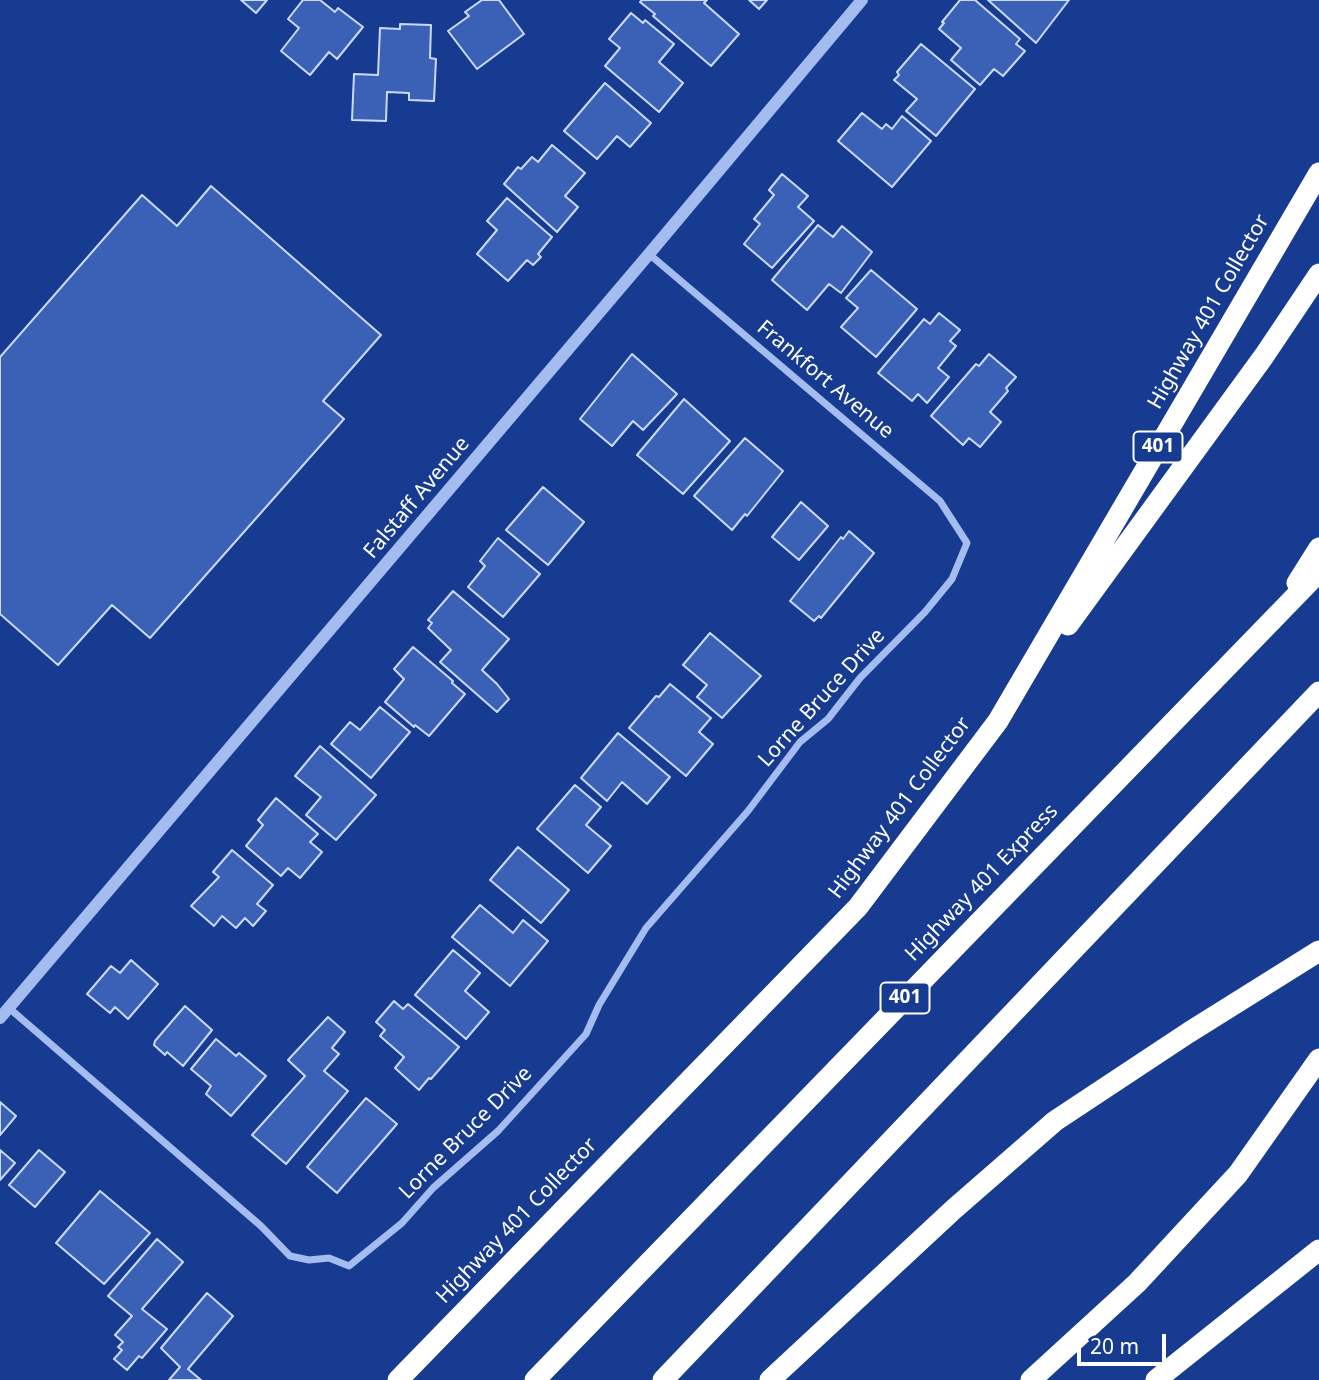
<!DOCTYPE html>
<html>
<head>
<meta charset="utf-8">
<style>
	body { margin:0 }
	#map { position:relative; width:1319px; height:1380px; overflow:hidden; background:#173b90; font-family:"Noto Sans",sans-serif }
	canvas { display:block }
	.scale { position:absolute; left:1077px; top:1334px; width:89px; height:32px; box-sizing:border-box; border:4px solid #fff; border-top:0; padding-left:9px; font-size:21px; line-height:24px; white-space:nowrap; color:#fff; -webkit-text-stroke:5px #173b90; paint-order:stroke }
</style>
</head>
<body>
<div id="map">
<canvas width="1319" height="1380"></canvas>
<div class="scale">20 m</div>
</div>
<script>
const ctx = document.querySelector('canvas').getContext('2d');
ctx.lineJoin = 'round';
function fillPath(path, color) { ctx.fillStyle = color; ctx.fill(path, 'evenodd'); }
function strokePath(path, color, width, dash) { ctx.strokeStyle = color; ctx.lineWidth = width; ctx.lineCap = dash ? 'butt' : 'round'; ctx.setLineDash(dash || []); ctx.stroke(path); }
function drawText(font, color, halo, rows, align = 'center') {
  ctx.font = font + ' "Noto Sans",sans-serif'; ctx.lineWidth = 5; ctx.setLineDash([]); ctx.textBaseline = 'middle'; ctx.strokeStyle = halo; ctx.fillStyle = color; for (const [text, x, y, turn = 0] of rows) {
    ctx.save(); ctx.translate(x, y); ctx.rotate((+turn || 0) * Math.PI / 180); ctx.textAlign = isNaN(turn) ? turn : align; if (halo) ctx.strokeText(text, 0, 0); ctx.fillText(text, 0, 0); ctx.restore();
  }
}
const building = new Path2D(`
	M 241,0 L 267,0 L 256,13 Z
	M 303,0 L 320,0 L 335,12 L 338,8 L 363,27 L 337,59 L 329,52 L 310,75 L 281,51 L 299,28 L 288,19 Z
	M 482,0 L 499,0 L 524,34 L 477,69 L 448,31 L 469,16 L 465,12 Z
	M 642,0 L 707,0 L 704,3 L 739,34 L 711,66 L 653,16 L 655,14 L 640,2 Z
	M 749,0 L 767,0 L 759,9 Z
	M 960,0 L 975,0 L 1020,39 L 1016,44 L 1025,51 L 1003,76 L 994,69 L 980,85 L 951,60 L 961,48 L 939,29 L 944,23 L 942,22 Z
	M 988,0 L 1069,0 L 1036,43 Z
	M 631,13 L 643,23 L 645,20 L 674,44 L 659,62 L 683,83 L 659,112 L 605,66 L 620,48 L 609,39 Z
	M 400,24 L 431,25 L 430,58 L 436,59 L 434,101 L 409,100 L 409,93 L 387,92 L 386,121 L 352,120 L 354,74 L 378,75 L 380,28 L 400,29 Z
	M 921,44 L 975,89 L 936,136 L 906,111 L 917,99 L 894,80 L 899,75 L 897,72 Z
	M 605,83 L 651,123 L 630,147 L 617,136 L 597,159 L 564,131 Z
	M 862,113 L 882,129 L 886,124 L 892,129 L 902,116 L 931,141 L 892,187 L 838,141 Z
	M 552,145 L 585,173 L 565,196 L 578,207 L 557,232 L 504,184 L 518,167 L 521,169 L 532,157 L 538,162 Z
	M 782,174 L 808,196 L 798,207 L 814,221 L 772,268 L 744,244 L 760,224 L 754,219 L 774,195 L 769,190 Z
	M 211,186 L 381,335 L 323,401 L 344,419 L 150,638 L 112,605 L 58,665 L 0,614 L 0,357 L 142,195 L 177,226 Z
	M 507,198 L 552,237 L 538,254 L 541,257 L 533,265 L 527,260 L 508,281 L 477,254 L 497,230 L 487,221 Z
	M 818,225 L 833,237 L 842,226 L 872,252 L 841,293 L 829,284 L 807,310 L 772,280 Z
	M 871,270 L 917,309 L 876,357 L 841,327 L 858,308 L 846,298 Z
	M 939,313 L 960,330 L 950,341 L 956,346 L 938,368 L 949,377 L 927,403 L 918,394 L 912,401 L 878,373 L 924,319 L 930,324 Z
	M 632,354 L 677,394 L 643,430 L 633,421 L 612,446 L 580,419 Z
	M 989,354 L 1016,377 L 1006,388 L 1008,391 L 990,412 L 1001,422 L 980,447 L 969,438 L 963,445 L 931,416 L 976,364 L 979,366 Z
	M 684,399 L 730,441 L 683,494 L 637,455 Z
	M 745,438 L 783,471 L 747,516 L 745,514 L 732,530 L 694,496 Z
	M 543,487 L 584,522 L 548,565 L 506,530 Z
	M 801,502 L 828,526 L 799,560 L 772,537 Z
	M 849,531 L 874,553 L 821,618 L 819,616 L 814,621 L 790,601 L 841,537 L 843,539 Z
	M 498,538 L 540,574 L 503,617 L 468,587 L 485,566 L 480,561 Z
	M 453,591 L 509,639 L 482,670 L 497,684 L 509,699 L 497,712 L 440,662 L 451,650 L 428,628 L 432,623 L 428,620 Z
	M 710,633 L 761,676 L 722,718 L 697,697 L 707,685 L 683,665 Z
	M 413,647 L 453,681 L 452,683 L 465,694 L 429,736 L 415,725 L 414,727 L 385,702 L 404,679 L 394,669 Z
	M 670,684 L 711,718 L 699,732 L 713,744 L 686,776 L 629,728 L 656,696 L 659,697 Z
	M 380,707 L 410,732 L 371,778 L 331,744 L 350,722 L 360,730 Z
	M 618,733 L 670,777 L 647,804 L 622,782 L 607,801 L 581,778 Z
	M 320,746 L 376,795 L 336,840 L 306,815 L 321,797 L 295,776 Z
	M 575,785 L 601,807 L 586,825 L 611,846 L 588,873 L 537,829 Z
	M 276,798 L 318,834 L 310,842 L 322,852 L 300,878 L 288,868 L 281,876 L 246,846 L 263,825 L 258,820 Z
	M 518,847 L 569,890 L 541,923 L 490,880 Z
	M 232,850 L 273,885 L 257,904 L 266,911 L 253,926 L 245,918 L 236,928 L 222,916 L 214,926 L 191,906 L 219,877 L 213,872 Z
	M 480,905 L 513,933 L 523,920 L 548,941 L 510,986 L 452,937 Z
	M 453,950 L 480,973 L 465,991 L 489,1012 L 466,1039 L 415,995 Z
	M 131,960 L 158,984 L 128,1019 L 115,1007 L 110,1013 L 87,994 L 111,966 L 120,973 Z
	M 394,1001 L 403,1009 L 408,1004 L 459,1047 L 431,1079 L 429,1078 L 419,1090 L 395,1068 L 404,1057 L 380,1036 L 385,1030 L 376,1022 Z
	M 185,1006 L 212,1030 L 183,1066 L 167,1052 L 165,1055 L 154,1045 L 155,1041 Z
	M 328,1017 L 345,1032 L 332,1048 L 339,1054 L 324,1071 L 348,1091 L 286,1164 L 252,1135 L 305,1076 L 288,1060 Z
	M 216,1039 L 236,1056 L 239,1053 L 266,1076 L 231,1116 L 206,1094 L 211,1086 L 191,1069 Z
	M 366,1098 L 397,1124 L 337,1193 L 307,1167 Z
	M 0,1102 L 16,1116 L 0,1135 Z
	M 0,1150 L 15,1163 L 0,1180 Z
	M 39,1150 L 65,1172 L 35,1207 L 9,1185 Z
	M 100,1191 L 150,1233 L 104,1284 L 56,1243 Z
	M 157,1239 L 183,1262 L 142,1309 L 167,1329 L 142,1358 L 139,1356 L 127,1370 L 114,1359 L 122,1350 L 118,1347 L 123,1342 L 115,1335 L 132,1316 L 108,1296 Z
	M 207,1293 L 233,1316 L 188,1369 L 201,1380 L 169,1380 L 180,1367 L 161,1348 Z`);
fillPath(building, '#3b61b7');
strokePath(building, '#cbdafb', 2);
strokePath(new Path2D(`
	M 9,1008 L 261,1226 L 290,1256 L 309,1260 L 329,1258 L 349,1266 L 402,1223 L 433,1188 L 498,1131 L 586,1034 L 599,1005 L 646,928 L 748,811 L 800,742 L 828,719 L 860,678 L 925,612 L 952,579 L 967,543 L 940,501 L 649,254`), '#a4bcf0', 7);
strokePath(new Path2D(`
	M 0,1018 L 649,254 L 862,0`), '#a4bcf0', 12);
strokePath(new Path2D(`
	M 1297,583 L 1319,548
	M 1068,625 L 1264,356 L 1319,274
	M 398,1380 L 858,907 L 998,721 L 1319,173
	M 535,1380 L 1319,572
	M 663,1380 L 1319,692
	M 770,1380 L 954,1209 L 1055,1121 L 1188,1033 L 1319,951
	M 1031,1380 L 1137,1283 L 1238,1174 L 1319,1059
	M 1156,1380 L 1319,1250`), '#fff', 21);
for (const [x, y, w] of [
	[1158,447,49],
	[905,998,49]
]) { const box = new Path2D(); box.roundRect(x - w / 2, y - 15.5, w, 31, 5); ctx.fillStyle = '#173b90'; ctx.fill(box); strokePath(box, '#fff', 2); }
drawText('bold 19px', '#fff', null, [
	["401",1158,447],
	["401",905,998]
]);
drawText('21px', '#fff', '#173b90', [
	["Highway 401 Collector",1209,312,-60],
	["Frankfort Avenue",825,380,40],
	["Falstaff Avenue",417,498,-50],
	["Lorne Bruce Drive",822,698,-48],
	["Highway 401 Collector",900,808,-53],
	["Highway 401 Express",982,883,-46],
	["Lorne Bruce Drive",466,1133,-45],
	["Highway 401 Collector",517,1221,-46]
]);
</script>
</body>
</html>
